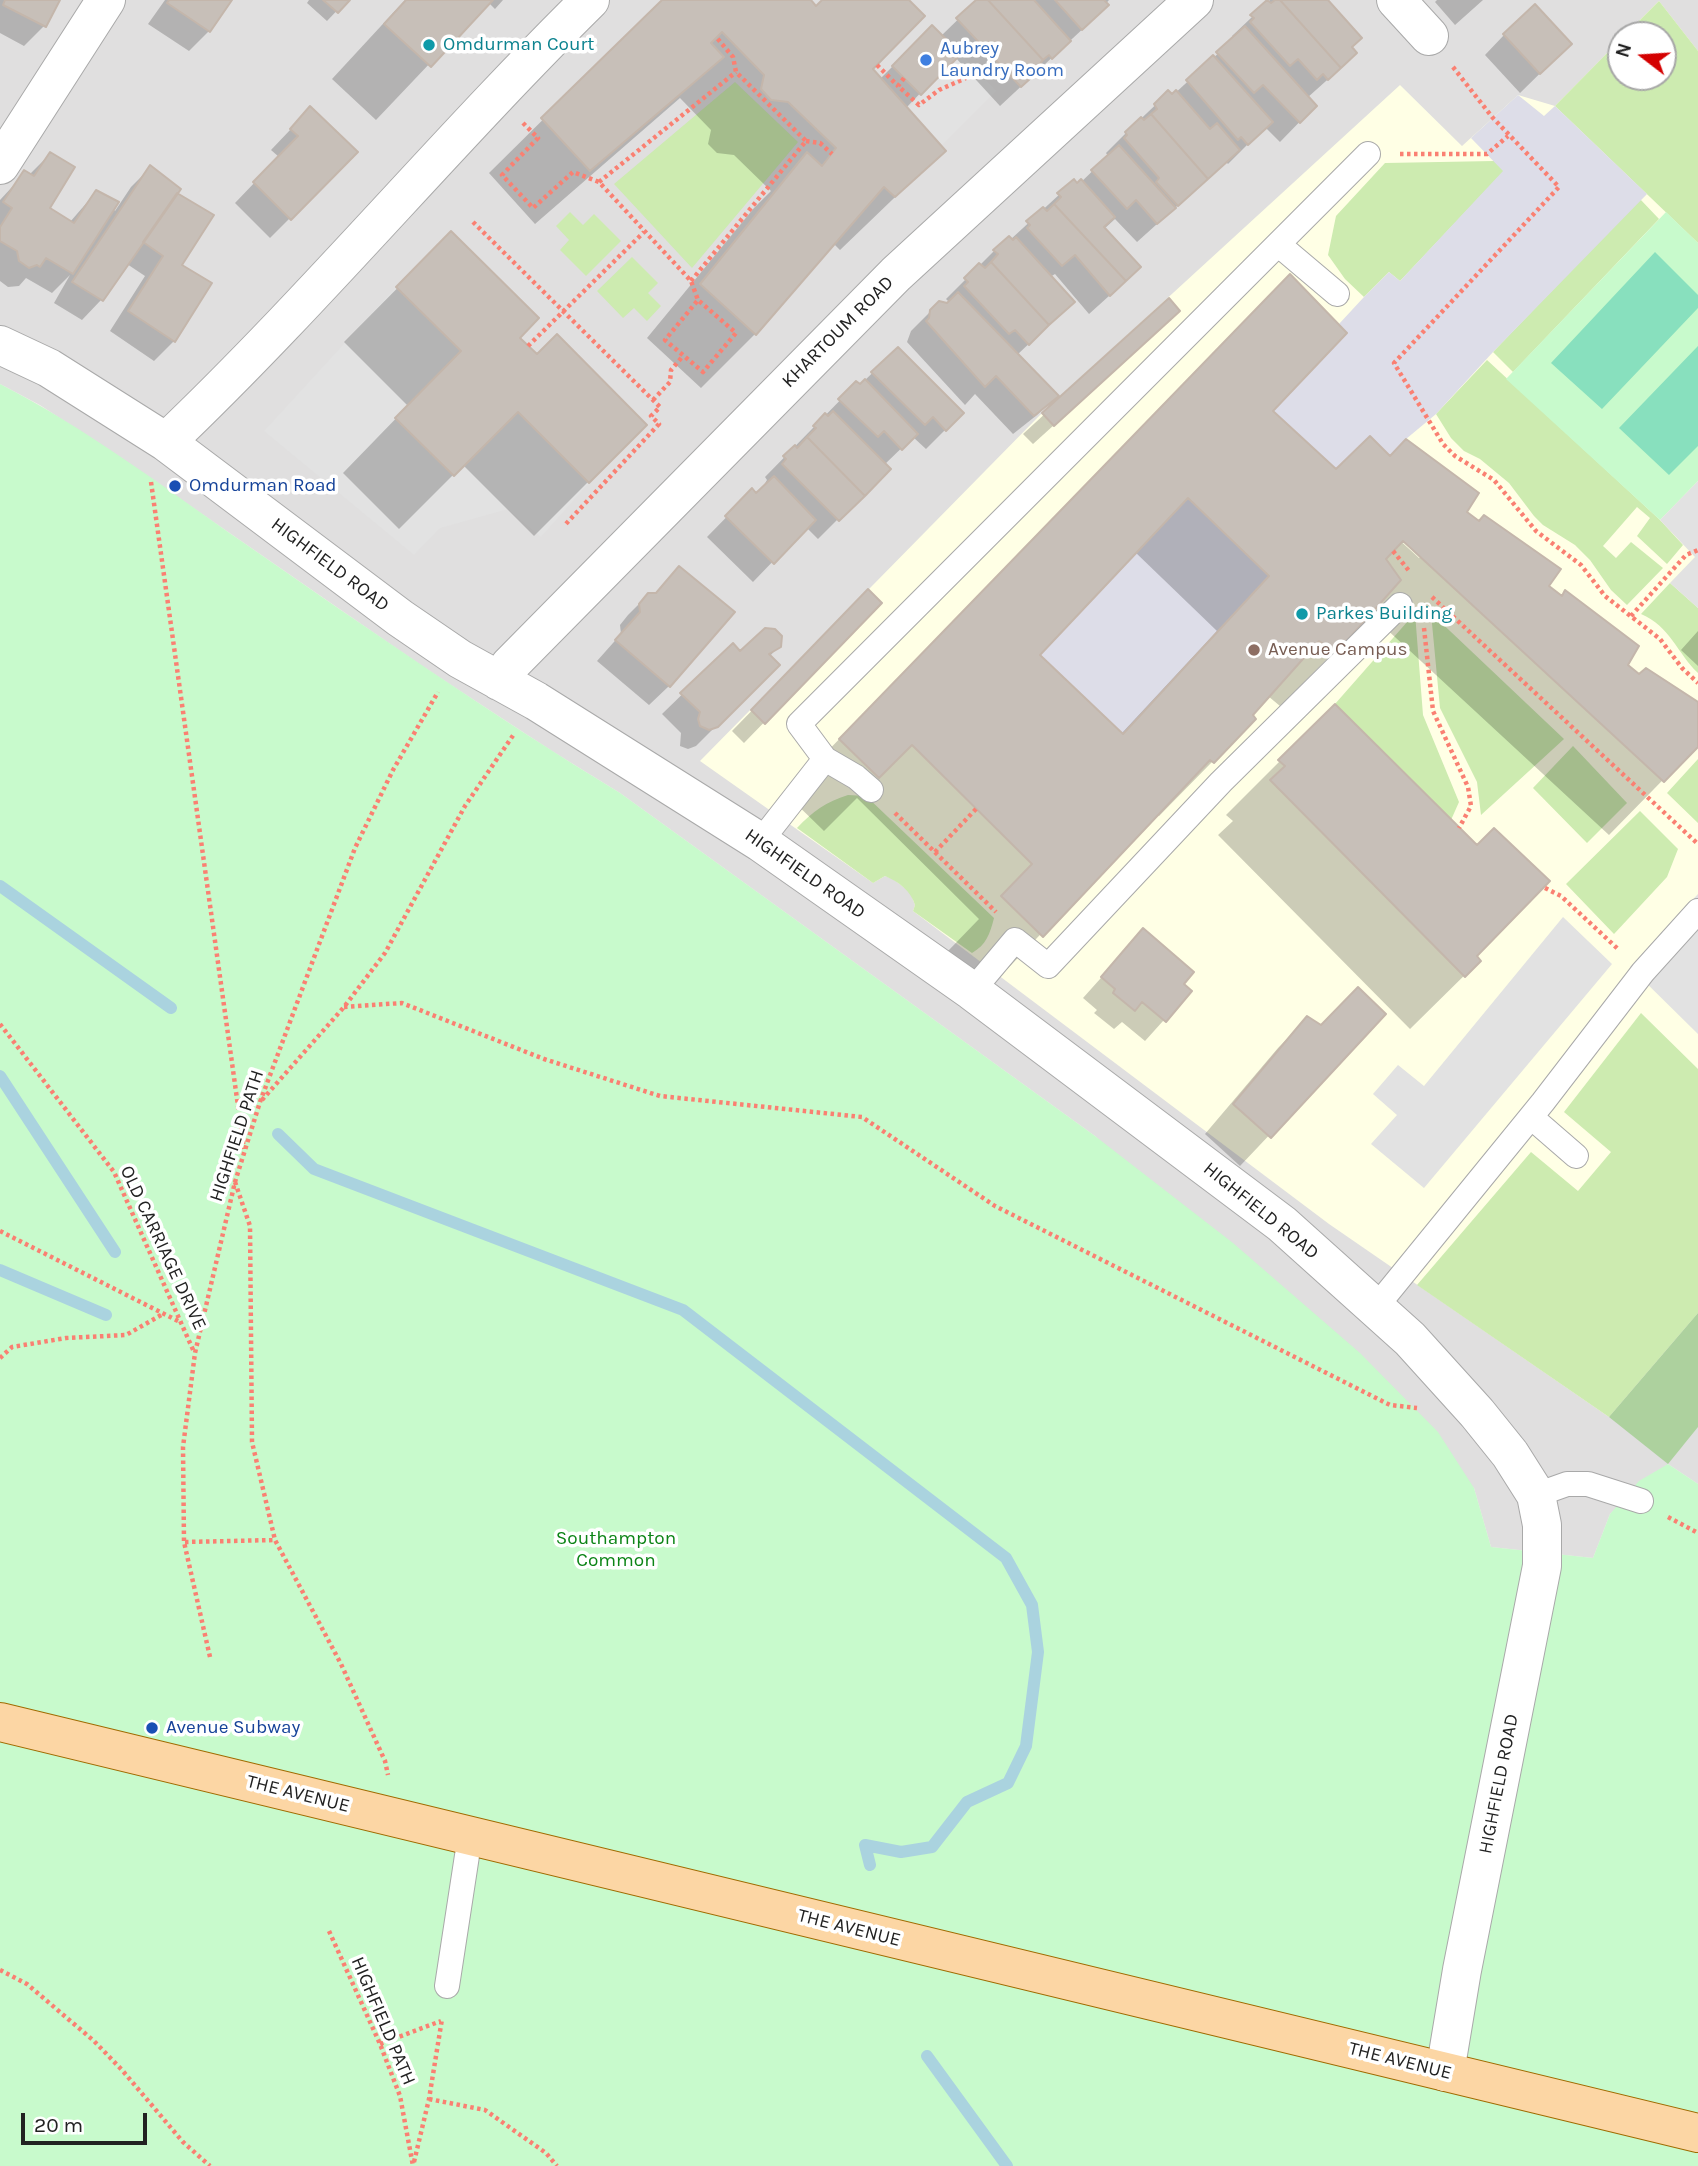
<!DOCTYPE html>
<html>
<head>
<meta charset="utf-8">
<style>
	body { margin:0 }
	#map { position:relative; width:1698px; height:2166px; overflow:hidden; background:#f2efe9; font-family:Karla,sans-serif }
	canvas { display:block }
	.north { position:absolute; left:1607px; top:21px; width:70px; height:70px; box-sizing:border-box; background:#fff; border:2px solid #a7a7a7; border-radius:50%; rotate:287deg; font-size:19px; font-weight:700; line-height:28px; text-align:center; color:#222 }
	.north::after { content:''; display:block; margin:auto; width:24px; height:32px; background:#d40000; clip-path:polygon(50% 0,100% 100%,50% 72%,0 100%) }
	.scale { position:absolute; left:21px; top:2113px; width:126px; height:32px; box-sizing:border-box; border:4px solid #222; border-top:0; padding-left:9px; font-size:21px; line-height:24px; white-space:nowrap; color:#222; -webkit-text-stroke:5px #fff; paint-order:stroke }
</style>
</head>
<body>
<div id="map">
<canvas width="1698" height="2166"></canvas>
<div class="north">N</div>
<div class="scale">20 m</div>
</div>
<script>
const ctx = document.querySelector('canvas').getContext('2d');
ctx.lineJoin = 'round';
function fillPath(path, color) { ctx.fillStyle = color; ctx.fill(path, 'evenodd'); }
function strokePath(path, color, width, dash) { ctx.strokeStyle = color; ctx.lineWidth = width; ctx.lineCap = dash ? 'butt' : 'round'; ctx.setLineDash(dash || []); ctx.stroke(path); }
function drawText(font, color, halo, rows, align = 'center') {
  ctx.font = font + ' Karla,sans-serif'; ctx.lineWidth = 7; ctx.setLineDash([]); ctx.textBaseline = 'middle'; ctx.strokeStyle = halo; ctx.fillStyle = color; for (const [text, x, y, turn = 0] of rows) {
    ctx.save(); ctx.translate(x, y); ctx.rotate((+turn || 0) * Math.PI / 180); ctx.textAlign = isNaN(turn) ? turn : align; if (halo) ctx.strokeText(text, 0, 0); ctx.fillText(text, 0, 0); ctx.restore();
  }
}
fillPath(new Path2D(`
	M 0,0 L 1698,0 L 1698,1484 L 1668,1464 L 1610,1514 L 1593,1558 L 1491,1547 L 1474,1488 L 1095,1136 L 620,793 L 552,751 L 422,666 L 150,478 L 40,405 L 0,384 ZM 1621,35 L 1663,35 L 1663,77 L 1621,77 Z`), '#e0dfdf');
fillPath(new Path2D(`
	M 1659,1 L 1698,51 L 1698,1313 L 1609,1417 L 1329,1224 L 913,911 L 915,905 L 910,892 L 893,879 L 885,876 L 873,883 L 700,761 L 1042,413 L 1400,85 L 1462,146 L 1518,95 L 1555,106 L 1621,39 L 1621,77 L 1663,77 L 1663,35 L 1625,35 Z`), '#ffffe5');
fillPath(new Path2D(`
	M 1659,1 L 1698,51 L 1698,243 L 1555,106 L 1621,39 L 1621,77 L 1663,77 L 1663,35 L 1625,35 Z
	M 735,82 L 798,142 L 692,268 L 614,184 Z
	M 1494,161 L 1504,171 L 1400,281 L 1389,272 L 1364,297 L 1345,279 L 1328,255 L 1336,216 L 1385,163 Z
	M 1640,199 L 1659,219 L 1513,372 L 1493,352 Z
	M 570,212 L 583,225 L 594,214 L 621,241 L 586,276 L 560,250 L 569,240 L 556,226 Z
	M 632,257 L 658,283 L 648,293 L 661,306 L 647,321 L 634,308 L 623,318 L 597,291 Z
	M 1487,360 L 1660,520 L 1683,545 L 1667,564 L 1637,536 L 1650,518 L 1637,507 L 1603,546 L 1616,558 L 1631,542 L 1663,568 L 1627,605 L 1611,590 L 1590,560 L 1575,545 L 1543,525 L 1534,516 L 1509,483 L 1480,459 L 1464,451 L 1451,438 L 1436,414 Z
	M 1670,583 L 1698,608 L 1698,673 C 1677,653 1670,626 1641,614 Z
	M 1415,613 L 1423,715 L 1459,802 L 1451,820 L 1335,704 Z
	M 1431,613 L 1564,739 L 1481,815 L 1477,782 L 1440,708 Z
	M 1573,746 L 1627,803 L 1587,843 L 1533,788 Z
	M 1698,759 L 1698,823 L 1667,793 Z
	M 848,795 L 866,796 L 994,918 C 990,934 986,945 972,953 L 913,911 L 915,905 C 911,891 899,882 885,876 L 873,883 L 797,828 C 813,811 826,802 848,795 Z
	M 1640,811 L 1678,849 L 1667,877 L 1614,934 L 1566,884 Z
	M 1641,1013 L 1698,1069 L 1698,1313 L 1609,1417 L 1417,1285 L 1531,1152 L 1578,1191 L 1611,1152 L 1564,1112 Z`), '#cdebb0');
fillPath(new Path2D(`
	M 1698,1313 L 1698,1427 L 1668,1464 L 1609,1417 Z`), '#add19e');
fillPath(new Path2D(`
	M 1666,212 L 1698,243 L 1698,481 L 1660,520 L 1506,379 Z
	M 0,384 C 86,428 165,488 244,543 C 368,629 492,715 620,793 L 1095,1136 L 1233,1243 L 1360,1353 L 1438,1432 L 1474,1488 L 1491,1547 L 1593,1558 L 1610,1514 L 1639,1481 L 1668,1464 L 1698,1484 L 1698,2166 L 0,2166 Z`), '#c8facc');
fillPath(new Path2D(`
	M 1655,252 L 1698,295 L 1698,308 L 1602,409 L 1551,363 Z
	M 1698,346 L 1698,446 L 1669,475 L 1619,428 Z`), '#88e0be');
fillPath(new Path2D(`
	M 961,54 L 996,91 L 942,145 L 908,108 Z
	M 396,287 L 461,351 L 396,418 L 454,476 L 518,412 L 589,483 L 541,537 L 508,509 L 440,528 L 414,555 L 264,431 Z
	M 1698,481 L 1698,608 L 1670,583 L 1695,557 L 1660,520 Z
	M 1698,894 L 1698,1034 L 1630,967 Z
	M 1563,917 L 1612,964 L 1424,1188 L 1371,1144 L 1397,1115 L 1373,1094 L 1398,1065 L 1424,1086 Z`), '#e2e2e2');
fillPath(new Path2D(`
	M 1518,95 L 1544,116 L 1555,106 L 1647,194 L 1493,352 L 1436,414 L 1406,439 L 1390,456 L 1370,437 L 1336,469 L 1273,411 L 1347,333 L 1339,324 L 1364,297 L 1389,272 L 1400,281 L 1503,171 L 1471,138 Z
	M 1188,498 L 1269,576 L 1123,734 L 1040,655 Z`), '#dddde8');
fillPath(new Path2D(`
	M 0,0 L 58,0 L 44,26 L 24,46 L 0,33 Z
	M 165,0 L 230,0 L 209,31 L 189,51 L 148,24 Z
	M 309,0 L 347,0 L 327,21 L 307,3 Z
	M 405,0 L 503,0 L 495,9 L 488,2 L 376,120 L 332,79 Z
	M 664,0 L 808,0 L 816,8 L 824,0 L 907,0 L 871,69 L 880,79 L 932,27 L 941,36 L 978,0 L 1109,0 L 1087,25 L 1000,106 L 955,57 L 906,108 L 943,151 L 840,250 L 833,243 L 755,334 L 701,388 L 647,338 L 754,208 L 771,191 L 734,155 L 717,153 L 708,144 L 711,130 L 680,98 L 535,224 L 489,173 Z
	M 1270,0 L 1326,0 L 1350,47 L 1335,73 L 1307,98 L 1315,106 L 1280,142 L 1265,127 L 1228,164 L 1226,162 L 1137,242 L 1115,219 L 1104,229 L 1119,287 L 1089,314 L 1055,274 L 1050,277 L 1073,302 L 1017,355 L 1056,396 L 1037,415 L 1013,434 L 975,394 L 965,405 L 907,342 L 911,331 L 939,303 L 947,305 L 950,303 L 946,299 L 994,251 L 1010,240 L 1074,181 L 1077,186 L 1105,159 L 1108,156 L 1106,153 L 1126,133 L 1168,93 L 1172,96 L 1235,38 L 1232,36 Z
	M 1437,0 L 1483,0 L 1455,25 L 1435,2 Z
	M 1504,35 L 1570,44 L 1520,93 L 1485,55 Z
	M 310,109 L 356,152 L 270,238 L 235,203 L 279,157 L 271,150 Z
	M 50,154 L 48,209 L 70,222 L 96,192 L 115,211 L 131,187 L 151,167 L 175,194 L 179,265 L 174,341 L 154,361 L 110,331 L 145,276 L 127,264 L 101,300 L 82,320 L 54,303 L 70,275 L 52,293 L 26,278 L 19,286 L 8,287 L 0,281 L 0,200 L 25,173 L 30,174 Z
	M 451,234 L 517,338 L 537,357 L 645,425 L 534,536 L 463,465 L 399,529 L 343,473 L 408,406 L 344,342 Z
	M 1169,300 L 1158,331 L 1033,444 L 1023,434 Z
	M 1236,330 L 1270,411 L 1336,471 L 1389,457 L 1465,512 L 1547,587 L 1560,597 L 1565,592 L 1626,666 L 1639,676 L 1698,705 L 1698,744 L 1609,835 L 1369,613 L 1334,652 L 1280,706 L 1268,696 L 1212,762 L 1159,816 L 1156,814 L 988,989 L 948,951 L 979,919 L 857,798 L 824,831 L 786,794 ZM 1398,534 L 1422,556 L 1419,558 L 1395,536 ZM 1135,552 L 1217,631 L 1121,734 L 1037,655 Z
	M 897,349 L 962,413 L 926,449 L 913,437 L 884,465 L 888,469 L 818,539 L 806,527 L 753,582 L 707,537 L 752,491 L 756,495 L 766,487 L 764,485 L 767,480 L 765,477 L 857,383 L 859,386 Z
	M 679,568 L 669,686 L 649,705 L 597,661 L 621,634 L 620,625 L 628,615 L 648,595 L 654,595 Z
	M 880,603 L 744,743 L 732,731 L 848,612 Z
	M 1698,631 L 1698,666 L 1681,650 Z
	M 733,645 L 740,653 L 779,646 L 769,657 L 777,665 L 696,746 L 688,749 L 680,746 L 681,733 L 662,714 Z
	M 1335,706 L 1479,961 L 1410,1029 L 1218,835 L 1233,821 L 1226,815 Z
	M 1143,931 L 1182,985 L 1190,991 L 1145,1041 L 1122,1022 L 1114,1029 L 1094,1013 L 1097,1010 L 1083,998 Z
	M 1384,1014 L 1240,1166 L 1205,1134 L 1278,1048 L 1307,1019 L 1321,1027 Z`), '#0003');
strokePath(new Path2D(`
	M 0,886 L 171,1008
	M 0,1076 L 115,1252
	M 278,1134 L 314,1169 L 683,1310 L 1006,1558 L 1032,1605 L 1038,1652 L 1026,1746 L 1008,1783 L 967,1802 L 932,1847 L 901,1852 L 865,1845 L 870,1865
	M 0,1270 L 106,1315
	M 927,2056 L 1007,2166`), '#aad3df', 12);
const building = new Path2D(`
	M 5,0 L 60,0 L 46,27 L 3,5 Z
	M 169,0 L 232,0 L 210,32 L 167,3 Z
	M 323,0 L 350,0 L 338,13 Z
	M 406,0 L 493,0 L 431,67 L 384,24 Z
	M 662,0 L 811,0 L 816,6 L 822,0 L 909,0 L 925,16 L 873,69 L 946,151 L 895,197 L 884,187 L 756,335 L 700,284 L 807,152 L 822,166 L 836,148 L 788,102 L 771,100 L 761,89 L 764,75 L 722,32 L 711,43 L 724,57 L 590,171 L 541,118 Z
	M 976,0 L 988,0 L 1043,60 L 1038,66 L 1041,69 L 1021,87 L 956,18 Z
	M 988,0 L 1034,0 L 1071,41 L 1052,59 L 1049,55 L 1043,60 Z
	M 1055,0 L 1104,0 L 1109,5 L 1082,30 Z
	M 1267,0 L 1271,3 L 1275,0 L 1280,0 L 1341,68 L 1328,80 L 1323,74 L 1317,80 L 1298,59 L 1290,66 L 1250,22 L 1254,18 L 1250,15 Z
	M 1280,0 L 1328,0 L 1362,38 L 1352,47 L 1357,53 L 1341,68 Z
	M 1535,4 L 1572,44 L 1540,74 L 1503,34 Z
	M 932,25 L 961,54 L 921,95 L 892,66 Z
	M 1245,26 L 1317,106 L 1300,123 L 1263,85 L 1254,93 L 1216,52 Z
	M 1213,55 L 1273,122 L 1248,145 L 1241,137 L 1238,140 L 1186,80 Z
	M 1168,90 L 1172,94 L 1176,90 L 1210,129 L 1217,123 L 1240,150 L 1208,179 L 1151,114 L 1157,109 L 1154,104 Z
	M 310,106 L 358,152 L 291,220 L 253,182 L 298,136 L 290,129 Z
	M 1151,114 L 1208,179 L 1178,206 L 1156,182 L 1159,178 L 1124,138 L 1127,135 L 1125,132 L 1141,117 L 1144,120 Z
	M 1119,145 L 1176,208 L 1157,224 L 1136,200 L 1127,209 L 1091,170 Z
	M 50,152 L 75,167 L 50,208 L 74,223 L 96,190 L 119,202 L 73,274 L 46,258 L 40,267 L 37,265 L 29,268 L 19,261 L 17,251 L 0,241 L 0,227 L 12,208 L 3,202 L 24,170 L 34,176 Z
	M 150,165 L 181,189 L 103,301 L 72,282 Z
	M 1074,179 L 1077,183 L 1081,179 L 1115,217 L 1104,227 L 1141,267 L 1126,281 L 1054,204 L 1061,197 L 1057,193 Z
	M 177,193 L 214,215 L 182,265 L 212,283 L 175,342 L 128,311 L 163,256 L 143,242 Z
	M 1054,204 L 1126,281 L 1110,296 L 1075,255 L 1062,266 L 1027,228 L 1030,225 L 1026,221 L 1043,207 L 1047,211 Z
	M 451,231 L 539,318 L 520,338 L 537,354 L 557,334 L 647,425 L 589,483 L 518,412 L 454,476 L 395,418 L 461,351 L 396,287 Z
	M 1009,236 L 1013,240 L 1016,237 L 1075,302 L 1049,325 L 991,262 L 998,254 L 993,250 Z
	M 991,262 L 1049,325 L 1029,345 L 1015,330 L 1009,334 L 964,286 L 968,282 L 964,278 L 979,263 L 985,268 Z
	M 1290,274 L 1347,333 L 1273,411 L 1336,469 L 1370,436 L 1390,456 L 1406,439 L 1479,493 L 1467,512 L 1479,521 L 1484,515 L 1561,569 L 1549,586 L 1562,596 L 1565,590 L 1639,646 L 1628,665 L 1639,674 L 1646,668 L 1698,702 L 1698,747 L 1664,782 L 1403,541 L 1386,559 L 1401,580 L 1336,653 L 1319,641 L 1253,715 L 1256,719 L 1214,763 L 1210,760 L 1043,937 L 1001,896 L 1032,864 L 912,745 L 879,778 L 839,739 ZM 1188,498 L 1269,576 L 1123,734 L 1040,655 Z
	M 958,292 L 1059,396 L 1034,416 L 996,376 L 985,387 L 926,321 L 929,318 L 930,310 L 939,301 L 947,303 Z
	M 1169,298 L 1180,311 L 1054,426 L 1042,413 Z
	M 898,347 L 964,413 L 946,431 L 933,417 L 925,425 L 871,372 Z
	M 865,379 L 918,434 L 902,450 L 884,431 L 878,437 L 838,399 L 856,381 L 860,384 Z
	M 833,411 L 891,469 L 865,496 L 807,437 L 816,428 L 813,426 L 825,413 L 828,416 Z
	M 807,437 L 865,496 L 839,521 L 782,464 L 786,459 L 783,456 L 795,445 L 797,448 Z
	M 774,476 L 816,520 L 774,564 L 725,516 L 752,488 L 756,493 Z
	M 679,566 L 735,612 L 670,687 L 615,640 L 640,612 L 639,604 L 648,593 L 656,593 Z
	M 868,589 L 882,603 L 765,724 L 751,710 Z
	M 765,628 L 775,629 L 782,636 L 781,647 L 769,654 L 780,665 L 718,727 L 709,730 L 700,726 L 698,719 L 700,712 L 680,693 L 733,643 L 740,651 Z
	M 1335,704 L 1477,845 L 1494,828 L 1550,881 L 1477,956 L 1481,961 L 1465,977 L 1270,780 L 1285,766 L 1278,760 Z
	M 1143,928 L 1194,972 L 1184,984 L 1192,991 L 1166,1022 L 1142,1002 L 1135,1011 L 1113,993 L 1115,989 L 1101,977 Z
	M 1358,987 L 1386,1014 L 1271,1138 L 1233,1104 L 1307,1016 L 1321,1025 Z`);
fillPath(building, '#c7bfb8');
strokePath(building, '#c4b6ab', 2);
const lane = new Path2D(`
	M 1279,245 L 1337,294
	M 825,759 L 856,777 L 871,790
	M 760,842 L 825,759 L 799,724 L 1368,154
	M 972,991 L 1015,940 L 1048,966 L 1221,782 L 1400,605
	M 1531,1117 L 1576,1156
	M 1376,1307 L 1543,1102 L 1643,972 L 1698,911
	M 1536,1495 L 1567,1484 L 1588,1484 L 1641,1501
	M 447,1986 L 470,1836`);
const street = new Path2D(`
	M 1396,0 L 1429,36
	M 0,165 L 106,0
	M 0,345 L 49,368 L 166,442 L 400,618 L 460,659 L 536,701 L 760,842 L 972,991 L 1282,1224 L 1410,1339 L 1477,1413 L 1510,1454 L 1536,1495 L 1542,1525 L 1542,1566 L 1462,1970 L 1445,2072
	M 166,442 C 314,301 445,143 590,0
	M 499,681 L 510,665 L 896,274 L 1194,0`);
const primary = new Path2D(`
	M 0,1722 L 1698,2133`);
strokePath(lane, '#a9a9a9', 26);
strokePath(street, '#a9a9a9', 40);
strokePath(primary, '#a06b00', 40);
strokePath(new Path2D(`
	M 877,65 L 898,86
	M 1453,67 L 1493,118 L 1559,187 L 1394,363 L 1443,444 L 1455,456 L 1494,480 L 1536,531 L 1581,565 L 1605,596 L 1660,639 L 1682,668 L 1698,683
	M 904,78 L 898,86 L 919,105 L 939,90 L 966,78
	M 523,123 L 538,138 L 502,175 L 533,208 L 573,172 L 599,182 L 691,281 L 698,300 L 736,333 L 703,372 L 665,340 L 698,300
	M 806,141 L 820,143 L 832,154
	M 1400,154 L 1487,154 L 1508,136
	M 599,182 L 736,72
	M 473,222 L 660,407 L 651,416 L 659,424 L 564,526
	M 691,281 L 806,141 L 736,72 L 733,57 L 717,38
	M 528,346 L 644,232
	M 653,400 L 670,382 L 671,370 L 683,356
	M 151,482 L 244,1149
	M 1393,551 L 1410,572
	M 1432,597 L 1698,844
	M 1631,616 L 1686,555 L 1698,550
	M 1424,628 L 1433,711 L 1468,787 L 1471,806 L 1459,828
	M 895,813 L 996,912
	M 935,852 L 976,809
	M 1545,888 L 1561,896 L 1619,950
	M 344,1007 L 402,1003 L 544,1059 L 660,1096 L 862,1117 L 995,1206 L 1390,1405 L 1417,1408
	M 0,1024 L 114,1172 L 194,1352
	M 262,1100 L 344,1007 L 385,953 L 465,806 L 514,734
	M 235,1182 L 250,1226 L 252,1442 L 275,1540 L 341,1664 L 385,1761 L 388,1775
	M 0,1231 L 182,1323
	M 0,1358 L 12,1347 L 66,1338 L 126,1335 L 163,1314
	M 1668,1517 L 1698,1533
	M 185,1542 L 275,1540
	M 210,1657 L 184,1542 L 183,1447 L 195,1353 L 235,1182 L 260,1102 L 355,848 L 393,770 L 438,692
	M 329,1931 L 380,2044 L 400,2096 L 413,2166
	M 0,1970 L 27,1984 L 94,2041 L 122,2070 L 183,2142 L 210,2166
	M 380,2044 L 441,2021
	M 429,2099 L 485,2110 L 546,2153 L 557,2166
	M 414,2162 L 429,2099 L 442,2019`), '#fa8072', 4.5, [3.5, 3.5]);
strokePath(lane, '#fff', 24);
strokePath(street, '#fff', 38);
strokePath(primary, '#fcd6a4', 38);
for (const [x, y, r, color] of [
	[429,45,7,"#0f9aa8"],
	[926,60,7,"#3f7fe0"],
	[175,486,7,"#1a4fb4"],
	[1302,614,7,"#0f9aa8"],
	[1254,650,7,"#8d6e63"],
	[152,1728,7,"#1a4fb4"]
]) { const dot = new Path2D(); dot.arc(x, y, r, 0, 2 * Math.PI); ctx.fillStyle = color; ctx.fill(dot); strokePath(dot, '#fff', 2.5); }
drawText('19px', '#0d838f', '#fff', [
	["Omdurman Court",443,45],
	["Parkes Building",1316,614]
], 'left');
drawText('19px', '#366cbe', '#fff', [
	["Aubrey",940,49],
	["Laundry Room",940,71]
], 'left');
drawText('19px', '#222', '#fff', [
	["KHARTOUM ROAD",838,332,-45],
	["HIGHFIELD ROAD",330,565,37],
	["HIGHFIELD ROAD",805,874,35],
	["HIGHFIELD PATH",237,1136,-72],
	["HIGHFIELD ROAD",1261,1211,39],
	["OLD CARRIAGE DRIVE",163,1248,65],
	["HIGHFIELD ROAD",1499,1784,-79],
	["THE AVENUE",298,1794,14],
	["THE AVENUE",849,1928,14],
	["HIGHFIELD PATH",383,2021,67],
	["THE AVENUE",1400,2061,14]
]);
drawText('19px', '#164399', '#fff', [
	["Omdurman Road",189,486],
	["Avenue Subway",166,1728]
], 'left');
drawText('19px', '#785e54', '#fff', [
	["Avenue Campus",1268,650]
], 'left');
drawText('19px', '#0c8416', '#fff', [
	["Southampton",616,1539],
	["Common",616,1561]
]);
</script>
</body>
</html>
